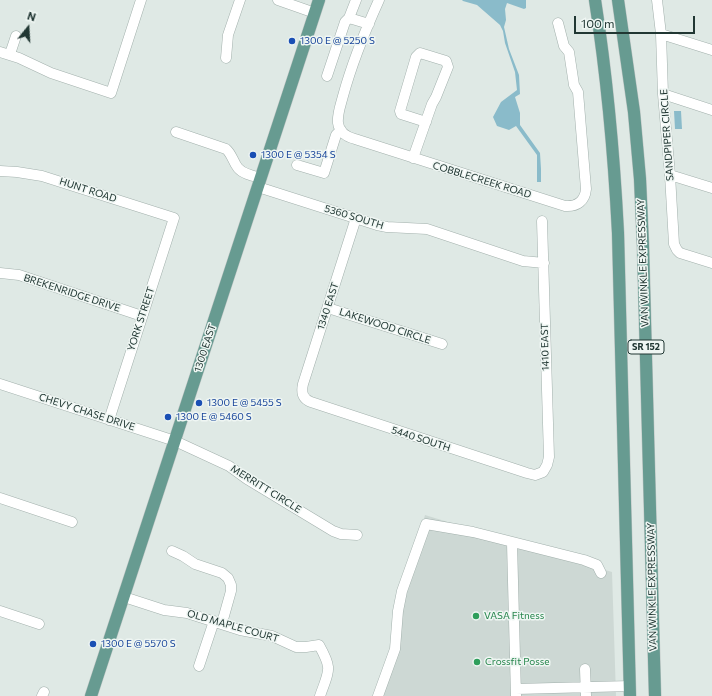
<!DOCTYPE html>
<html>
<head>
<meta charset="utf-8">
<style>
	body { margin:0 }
	#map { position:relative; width:712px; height:696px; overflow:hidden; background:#dfe9e5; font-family:Commissioner,sans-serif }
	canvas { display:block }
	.north { position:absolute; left:8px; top:8px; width:40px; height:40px; -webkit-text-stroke:3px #eff6f3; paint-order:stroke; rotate:18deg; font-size:11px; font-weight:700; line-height:16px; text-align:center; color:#213733 }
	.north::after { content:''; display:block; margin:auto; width:14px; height:18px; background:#213733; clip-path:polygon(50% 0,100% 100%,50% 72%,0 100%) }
	.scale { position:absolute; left:574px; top:16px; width:121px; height:18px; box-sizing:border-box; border:2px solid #213733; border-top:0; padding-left:5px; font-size:12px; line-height:14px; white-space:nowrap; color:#213733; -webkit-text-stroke:3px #eff6f3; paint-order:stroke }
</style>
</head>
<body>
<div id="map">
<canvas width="712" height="696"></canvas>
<div class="north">N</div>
<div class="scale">100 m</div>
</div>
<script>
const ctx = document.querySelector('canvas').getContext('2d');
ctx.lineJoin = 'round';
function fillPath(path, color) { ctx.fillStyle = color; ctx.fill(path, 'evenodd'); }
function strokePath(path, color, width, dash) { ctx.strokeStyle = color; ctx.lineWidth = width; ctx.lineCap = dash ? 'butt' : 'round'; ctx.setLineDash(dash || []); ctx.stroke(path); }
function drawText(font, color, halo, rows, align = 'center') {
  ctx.font = font + ' Commissioner,sans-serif'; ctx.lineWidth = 3; ctx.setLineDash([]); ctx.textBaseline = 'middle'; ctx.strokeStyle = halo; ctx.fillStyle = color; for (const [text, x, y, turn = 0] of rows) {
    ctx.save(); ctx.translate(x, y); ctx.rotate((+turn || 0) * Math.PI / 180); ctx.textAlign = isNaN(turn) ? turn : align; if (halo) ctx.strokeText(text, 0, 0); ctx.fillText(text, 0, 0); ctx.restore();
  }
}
fillPath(new Path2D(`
	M 425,515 L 612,572 L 616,696 L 380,696 Z`), '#cdd8d4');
fillPath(new Path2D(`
	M 462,0 L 526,0 L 526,8 L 524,9 L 507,3 L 505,9 L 506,20 L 504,27 L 509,49 L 519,75 L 520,94 L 515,97 L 520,113 L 520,125 L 540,153 L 541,169 L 541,182 L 537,182 L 537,155 L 516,126 L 509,130 L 497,126 L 493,117 L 501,102 L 517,90 L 515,72 L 505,43 L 503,31 L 500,25 L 477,5 L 463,1 Z
	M 674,111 L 681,111 L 682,129 L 675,129 Z`), '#8abbca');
const minor = new Path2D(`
	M 278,0 L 315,13
	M 379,0 C 365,31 352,63 343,96 C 341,104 337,114 338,123 C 339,132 347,137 355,139 L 565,206 C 577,207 585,201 586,189 L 578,92 L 574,85 L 569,52 L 564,46 L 558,23
	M 657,0 L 661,34 L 663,94 L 670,175 L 674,244 L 677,250 L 680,253 L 712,263
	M 349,18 L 356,0
	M 661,34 L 712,50
	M 0,52 L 19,58 L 51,73 L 111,93 L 141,0
	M 10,54 L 16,36
	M 226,58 L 228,35 L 240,0
	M 327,76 L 345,22 L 349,18 L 369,24
	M 663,94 L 712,110
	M 176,132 L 226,149 C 232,154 233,162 238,168 C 243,174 253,176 261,178
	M 413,158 L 432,104 L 436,97 L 448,67 L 446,61 L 420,53 L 416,57 L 400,111 L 401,114 L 426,122
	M 297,165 L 324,173 L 336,135 L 341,130
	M 0,171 L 17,172 L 42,176 L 174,218 L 109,420
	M 670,175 L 712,188
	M 258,187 L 377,225 L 387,227 L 427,229 L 523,261 L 544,263
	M 356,218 L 303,384 C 301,393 303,399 311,402 L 527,473 L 535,475 L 543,472 L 547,465 L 549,457 L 542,221
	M 0,273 L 19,275 L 142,316
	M 328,308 L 442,344
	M 0,384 L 175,441 L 229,466 L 247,479 L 333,531 L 341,534 L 357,535
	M 0,498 L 72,522
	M 512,543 L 516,696
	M 172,551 L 183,556 L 195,564 L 222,573 L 228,578 L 231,585 L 231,591 L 222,623
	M 124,597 L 164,610 L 187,613 L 240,630 L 272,636 L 296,647 L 306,647 L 319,645 C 333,670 329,670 320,696
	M 0,611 L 39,624
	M 199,666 L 214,621
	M 585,669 L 586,696
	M 516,689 L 630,686
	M 42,696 L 44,692
	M 378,696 L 395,649 L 398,611 L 402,591 L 426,524 L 473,532 L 584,560 L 597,565 L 601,573`);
const major = new Path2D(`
	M 595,0 C 607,77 614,155 618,233 L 630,696
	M 618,0 L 634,112 L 640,179 L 643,246 L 655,696
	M 91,696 L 319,0`);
strokePath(minor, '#a2b0ac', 11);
strokePath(major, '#bcc3c2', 13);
strokePath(minor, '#fff', 10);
strokePath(major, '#679b91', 12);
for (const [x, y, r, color] of [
	[292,41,4,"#1a4fb4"],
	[253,155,4,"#1a4fb4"],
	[199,403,4,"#1a4fb4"],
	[168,417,4,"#1a4fb4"],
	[476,616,4,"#2e9e5b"],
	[93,644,4,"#1a4fb4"],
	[477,662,4,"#2e9e5b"]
]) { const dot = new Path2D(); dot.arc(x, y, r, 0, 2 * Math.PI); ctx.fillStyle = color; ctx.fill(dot); strokePath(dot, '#eff6f3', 1.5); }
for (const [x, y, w] of [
	[646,347,36]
]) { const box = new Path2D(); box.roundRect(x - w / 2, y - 7, w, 14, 3); ctx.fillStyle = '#eff6f3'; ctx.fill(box); strokePath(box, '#213733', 1); }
drawText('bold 9px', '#213733', null, [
	["SR 152",646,347]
]);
drawText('10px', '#164399', '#eff6f3', [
	["1300 E @ 5250 S",300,41],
	["1300 E @ 5354 S",261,155],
	["1300 E @ 5455 S",207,403],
	["1300 E @ 5460 S",176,417],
	["1300 E @ 5570 S",101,644]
], 'left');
drawText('10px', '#213733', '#eff6f3', [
	["SANDPIPER CIRCLE",667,135,-94],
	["COBBLECREEK ROAD",482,180,17],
	["HUNT ROAD",88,190,18],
	["5360 SOUTH",354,217,17],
	["VAN WINKLE EXPRESSWAY",643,263,-92],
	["BREKENRIDGE DRIVE",72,293,18],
	["1340 EAST",328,306,-72],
	["YORK STREET",141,319,-72],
	["LAKEWOOD CIRCLE",385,326,18],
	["1410 EAST",545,347,-91],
	["1300 EAST",205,348,-72],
	["CHEVY CHASE DRIVE",87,412,18],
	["5440 SOUTH",421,439,18],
	["MERRITT CIRCLE",266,489,32],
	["VAN WINKLE EXPRESSWAY",652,587,-91],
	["OLD MAPLE COURT",233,626,16]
]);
drawText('10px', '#27864d', '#eff6f3', [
	["VASA Fitness",484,616],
	["Crossfit Posse",485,662]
], 'left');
</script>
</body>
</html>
